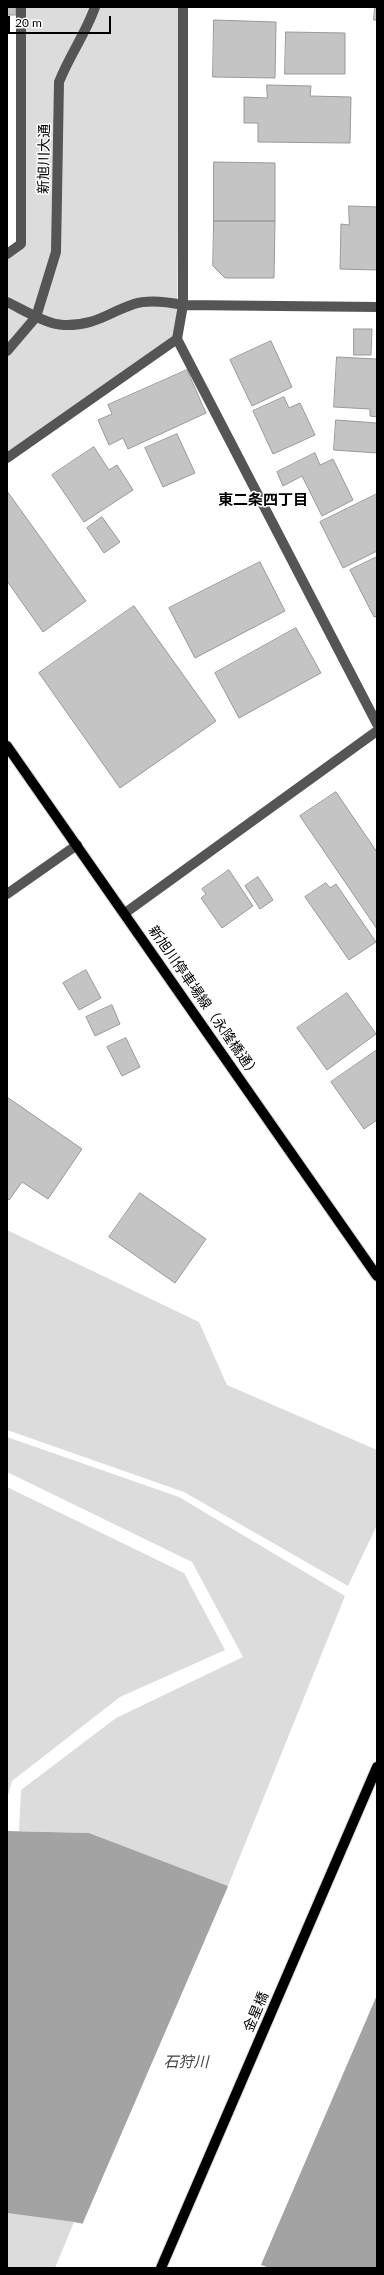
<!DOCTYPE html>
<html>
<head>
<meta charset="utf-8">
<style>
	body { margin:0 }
	#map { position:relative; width:384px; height:2275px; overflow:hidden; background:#fff; font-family:Lato,sans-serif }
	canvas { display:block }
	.frame { position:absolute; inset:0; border:8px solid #000; pointer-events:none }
	.scale { position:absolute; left:8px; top:16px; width:103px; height:18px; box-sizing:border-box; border:2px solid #000; border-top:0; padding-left:5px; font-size:12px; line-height:14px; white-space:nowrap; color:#000; -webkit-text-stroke:3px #fff; paint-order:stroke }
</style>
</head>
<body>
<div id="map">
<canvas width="384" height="2275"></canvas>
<div class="frame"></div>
<div class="scale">20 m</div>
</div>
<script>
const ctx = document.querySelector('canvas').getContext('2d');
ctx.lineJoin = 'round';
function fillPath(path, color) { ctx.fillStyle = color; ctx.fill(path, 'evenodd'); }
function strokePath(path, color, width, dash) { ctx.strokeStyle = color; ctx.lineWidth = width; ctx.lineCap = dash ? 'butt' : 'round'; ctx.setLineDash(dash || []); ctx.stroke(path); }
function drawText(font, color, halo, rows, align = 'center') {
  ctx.font = font + ' Lato,"Noto Sans JP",sans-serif'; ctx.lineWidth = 3; ctx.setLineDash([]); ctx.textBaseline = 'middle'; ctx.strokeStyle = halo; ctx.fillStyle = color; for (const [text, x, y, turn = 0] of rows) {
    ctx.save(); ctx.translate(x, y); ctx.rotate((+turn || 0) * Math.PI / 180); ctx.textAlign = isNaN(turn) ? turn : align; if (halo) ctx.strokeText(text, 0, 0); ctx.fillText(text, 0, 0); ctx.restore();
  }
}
fillPath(new Path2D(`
	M 21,7 L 180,7 L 177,339 L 7,452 L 7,254 L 21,244 Z
	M 7,1230 L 199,1322 L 227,1385 L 377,1450 L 377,1525 L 348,1586 L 184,1492 L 7,1430 Z
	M 7,1437 L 179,1497 L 345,1596 L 228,1886 L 89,1833 L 19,1831 L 21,1790 L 116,1718 L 243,1657 L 192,1562 L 7,1472 Z
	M 7,1487 L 184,1573 L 225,1650 L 120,1697 L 12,1781 L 7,1799 Z
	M 7,2213 L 74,2222 L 55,2268 L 7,2268 Z`), '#dcdcdc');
fillPath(new Path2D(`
	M 7,1831 L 89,1833 L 228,1886 L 377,1948 L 377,2268 L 270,2268 L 213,2249 L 74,2222 L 7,2213 Z`), '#a3a3a3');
fillPath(new Path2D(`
	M 229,1884 L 377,1946 L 377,1995 L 260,2267 L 212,2251 L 82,2225 Z`), '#fff');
const building = new Path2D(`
	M 7,7 L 16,7 L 16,15 L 7,15 Z
	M 375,7 L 377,7 L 377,20 L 374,20 Z
	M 214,20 L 276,22 L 275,78 L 213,77 Z
	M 286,32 L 345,33 L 345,74 L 285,74 Z
	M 267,85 L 311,86 L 310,96 L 351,97 L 350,143 L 258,142 L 258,123 L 244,123 L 244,97 L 267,98 Z
	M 214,162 L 275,163 L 275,221 L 214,221 Z
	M 349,206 L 377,207 L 377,270 L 340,269 L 341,224 L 349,225 Z
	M 214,221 L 275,221 L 274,278 L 225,278 L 213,266 Z
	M 354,329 L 372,329 L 371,355 L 354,355 Z
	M 271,341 L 292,387 L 252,406 L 230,360 Z
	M 337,357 L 377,359 L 377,417 L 370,416 L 370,409 L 334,407 Z
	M 187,370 L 206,413 L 128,449 L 123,438 L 109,445 L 98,420 L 112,414 L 108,405 Z
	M 284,397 L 289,408 L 300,403 L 315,435 L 273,454 L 253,411 Z
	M 336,420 L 377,423 L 377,453 L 334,450 Z
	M 177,434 L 195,473 L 163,487 L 145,448 Z
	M 94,447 L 109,470 L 117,465 L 133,490 L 84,522 L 52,475 Z
	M 315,453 L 320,465 L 333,459 L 353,500 L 322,516 L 302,476 L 283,486 L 277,472 Z
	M 7,491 L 86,601 L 43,632 L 7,581 Z
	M 377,494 L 377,551 L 343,568 L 320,522 Z
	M 102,517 L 120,542 L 104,553 L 87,528 Z
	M 377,557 L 377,616 L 374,617 L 350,570 Z
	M 260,562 L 285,611 L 195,658 L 169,608 Z
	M 134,606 L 216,721 L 120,788 L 39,673 Z
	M 296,628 L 321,673 L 239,718 L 215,673 Z
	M 336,792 L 377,852 L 377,929 L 300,816 Z
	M 229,870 L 253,906 L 222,928 L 201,898 L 206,894 L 202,889 Z
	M 258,877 L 273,900 L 260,909 L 245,886 Z
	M 326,883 L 330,888 L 336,884 L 376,942 L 349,960 L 305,897 Z
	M 86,970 L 101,998 L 79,1010 L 63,983 Z
	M 347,993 L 376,1034 L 327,1070 L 297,1028 Z
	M 112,1005 L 120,1024 L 95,1036 L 86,1017 Z
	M 126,1038 L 140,1067 L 122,1076 L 107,1047 Z
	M 377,1050 L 377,1120 L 364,1129 L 331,1082 Z
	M 7,1097 L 82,1149 L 48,1199 L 22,1182 L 9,1200 L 7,1198 Z
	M 140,1193 L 206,1239 L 175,1283 L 109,1237 Z`);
fillPath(building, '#c4c4c4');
strokePath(building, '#999', 1);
const major = new Path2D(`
	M 7,746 L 377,1276
	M 161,2268 L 377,1767`);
strokePath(major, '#dbdbdb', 12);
strokePath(new Path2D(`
	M 7,254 L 21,244 L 21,7
	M 7,302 C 22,309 47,325 64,325 C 95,326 107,313 134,304 C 149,299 168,302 183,305 L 377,307
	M 177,339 L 377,724
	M 7,351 L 36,317 L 56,252 L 59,82 C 69,56 86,33 95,7
	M 7,458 L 177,339 L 183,305 L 183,7
	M 7,894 L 77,845
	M 125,913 L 377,731`), '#555', 10);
strokePath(major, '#000', 10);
drawText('14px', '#000', '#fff', [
	["新旭川大通",44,159,-89],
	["新旭川停車場線（永隆橋通）",204,1002,55],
	["金星橋",256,2012,-67]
]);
drawText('bold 15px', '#000', '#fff', [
	["東二条四丁目",263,500]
]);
drawText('italic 15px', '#444', '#fff', [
	["石狩川",186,2062]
]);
</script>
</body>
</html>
